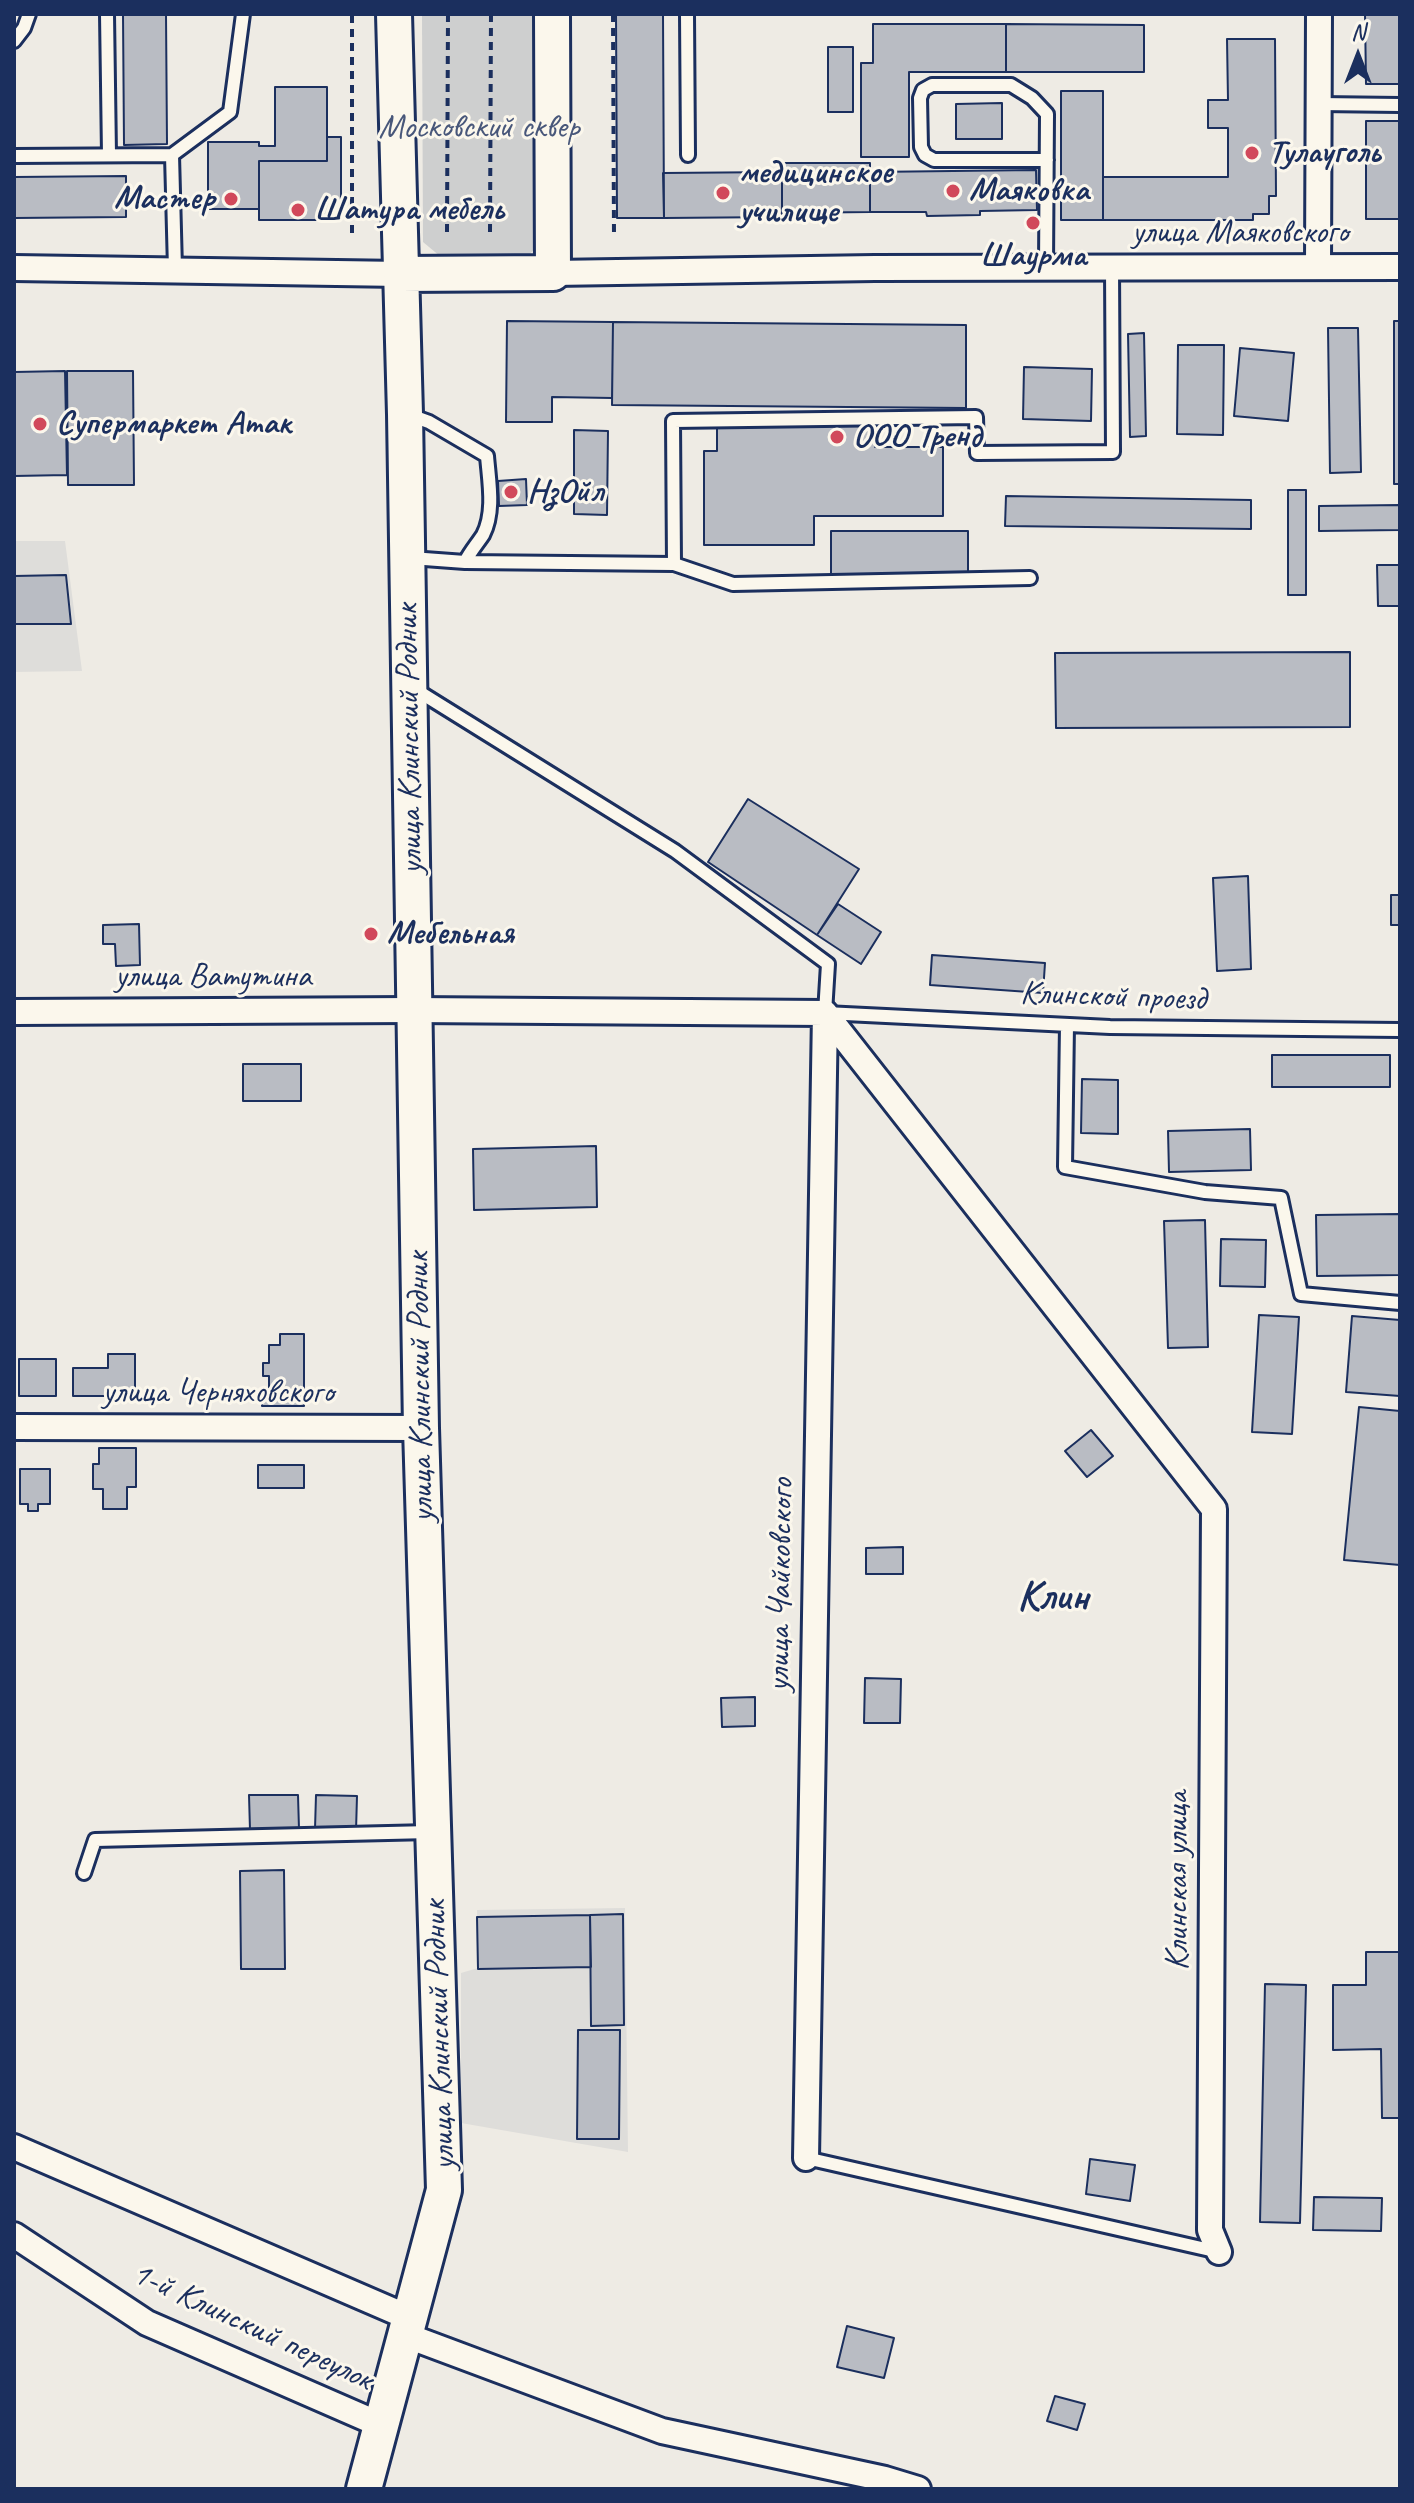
<!DOCTYPE html>
<html>
<head>
<meta charset="utf-8">
<style>
	body { margin:0 }
	#map { position:relative; width:1414px; height:2503px; overflow:hidden; background:#eeebe4; font-family:Caveat,sans-serif }
	canvas { display:block }
	.frame { position:absolute; inset:0; border:16px solid #1b2f5e; pointer-events:none }
	.north { position:absolute; left:1318px; top:16px; width:80px; height:80px; -webkit-text-stroke:6px #fbf7ec; paint-order:stroke; rotate:0deg; font-size:22px; font-weight:700; line-height:32px; text-align:center; color:#1b2f5e }
	.north::after { content:''; display:block; margin:auto; width:28px; height:36px; background:#1b2f5e; clip-path:polygon(50% 0,100% 100%,50% 72%,0 100%) }
</style>
</head>
<body>
<div id="map">
<canvas width="1414" height="2503"></canvas>
<div class="frame"></div>
<div class="north">N</div>
</div>
<script>
const ctx = document.querySelector('canvas').getContext('2d');
ctx.lineJoin = 'round';
function fillPath(path, color) { ctx.fillStyle = color; ctx.fill(path, 'evenodd'); }
function strokePath(path, color, width, dash) { ctx.strokeStyle = color; ctx.lineWidth = width; ctx.lineCap = dash ? 'butt' : 'round'; ctx.setLineDash(dash || []); ctx.stroke(path); }
function drawText(font, color, halo, rows, align = 'center') {
  ctx.font = font + ' Caveat,sans-serif'; ctx.lineWidth = 6; ctx.setLineDash([]); ctx.textBaseline = 'middle'; ctx.strokeStyle = halo; ctx.fillStyle = color; for (const [text, x, y, turn = 0] of rows) {
    ctx.save(); ctx.translate(x, y); ctx.rotate((+turn || 0) * Math.PI / 180); ctx.textAlign = isNaN(turn) ? turn : align; if (halo) ctx.strokeText(text, 0, 0); ctx.fillText(text, 0, 0); ctx.restore();
  }
}
fillPath(new Path2D(`
	M 14,541 L 65,541 L 82,671 L 14,672 Z
	M 625,1908 L 628,2152 L 461,2123 L 461,1973 L 478,1968 L 477,1910 Z`), '#deddda');
fillPath(new Path2D(`
	M 422,14 L 536,14 L 536,247 L 524,261 L 447,262 L 423,242 Z`), '#cecfcf');
const building = new Path2D(`
	M 123,14 L 166,14 L 167,144 L 124,145 Z
	M 616,14 L 663,14 L 664,218 L 617,218 Z
	M 1365,14 L 1400,14 L 1400,84 L 1366,84 Z
	M 873,24 L 1006,24 L 1006,72 L 909,72 L 909,157 L 861,157 L 861,63 L 873,63 Z
	M 1006,24 L 1144,25 L 1144,72 L 1006,72 Z
	M 1227,39 L 1275,39 L 1276,196 L 1269,196 L 1269,214 L 1253,214 L 1253,220 L 1103,220 L 1103,177 L 1228,177 L 1228,128 L 1208,128 L 1208,100 L 1228,100 Z
	M 828,47 L 853,47 L 853,112 L 828,112 Z
	M 275,87 L 327,87 L 327,161 L 259,161 L 259,209 L 208,209 L 208,142 L 259,142 L 259,146 L 275,146 Z
	M 1061,91 L 1103,91 L 1103,220 L 1061,220 Z
	M 1002,103 L 1002,139 L 956,139 L 956,104 Z
	M 1366,121 L 1400,121 L 1400,219 L 1366,219 Z
	M 327,137 L 341,137 L 341,220 L 259,220 L 259,161 L 327,161 Z
	M 782,163 L 870,163 L 870,212 L 782,213 Z
	M 1036,170 L 1037,210 L 980,211 L 980,215 L 927,216 L 926,212 L 870,212 L 870,172 Z
	M 782,172 L 782,217 L 664,218 L 663,173 Z
	M 126,176 L 126,217 L 14,218 L 14,177 Z
	M 507,321 L 613,322 L 612,398 L 552,397 L 552,422 L 506,422 Z
	M 1394,321 L 1400,321 L 1400,484 L 1394,484 Z
	M 613,322 L 966,325 L 966,408 L 612,405 Z
	M 1328,328 L 1358,328 L 1361,472 L 1330,473 Z
	M 1144,333 L 1146,436 L 1130,437 L 1128,334 Z
	M 1178,345 L 1224,345 L 1223,435 L 1177,434 Z
	M 1240,348 L 1294,353 L 1288,421 L 1234,416 Z
	M 1024,367 L 1092,369 L 1091,421 L 1023,419 Z
	M 65,371 L 67,475 L 14,476 L 14,372 Z
	M 67,371 L 133,371 L 134,485 L 68,485 Z
	M 717,426 L 875,426 L 875,447 L 943,447 L 943,516 L 814,516 L 814,545 L 704,545 L 704,451 L 717,451 Z
	M 574,430 L 608,431 L 607,515 L 574,514 Z
	M 526,479 L 527,505 L 499,506 L 498,481 Z
	M 1288,490 L 1306,490 L 1306,595 L 1288,595 Z
	M 1006,496 L 1251,500 L 1251,529 L 1005,526 Z
	M 1400,505 L 1400,530 L 1319,531 L 1319,506 Z
	M 831,531 L 968,531 L 968,575 L 831,574 Z
	M 1377,565 L 1400,565 L 1400,606 L 1378,606 Z
	M 66,575 L 71,624 L 14,624 L 14,576 Z
	M 1350,652 L 1350,727 L 1056,728 L 1055,653 Z
	M 748,799 L 859,869 L 817,935 L 708,862 Z
	M 1248,876 L 1251,969 L 1217,971 L 1213,878 Z
	M 1391,895 L 1400,895 L 1400,925 L 1391,925 Z
	M 838,904 L 881,932 L 861,964 L 817,935 Z
	M 139,924 L 140,965 L 116,966 L 115,944 L 103,944 L 103,925 Z
	M 932,955 L 1045,963 L 1043,993 L 930,985 Z
	M 1272,1055 L 1390,1055 L 1390,1087 L 1272,1087 Z
	M 243,1064 L 301,1064 L 301,1101 L 243,1101 Z
	M 1082,1079 L 1118,1080 L 1118,1134 L 1081,1133 Z
	M 1250,1129 L 1251,1170 L 1169,1172 L 1168,1131 Z
	M 596,1146 L 597,1207 L 474,1210 L 473,1149 Z
	M 1400,1214 L 1400,1275 L 1317,1276 L 1316,1215 Z
	M 1205,1220 L 1208,1347 L 1168,1348 L 1164,1221 Z
	M 1221,1239 L 1266,1240 L 1265,1287 L 1220,1286 Z
	M 1259,1315 L 1299,1317 L 1292,1434 L 1252,1432 Z
	M 1352,1316 L 1400,1320 L 1400,1396 L 1346,1392 Z
	M 280,1334 L 304,1334 L 304,1406 L 262,1406 L 262,1391 L 269,1391 L 269,1376 L 263,1376 L 263,1363 L 269,1363 L 269,1345 L 280,1345 Z
	M 108,1354 L 135,1354 L 135,1396 L 73,1396 L 73,1368 L 108,1368 Z
	M 19,1359 L 56,1359 L 56,1396 L 19,1396 Z
	M 1359,1407 L 1400,1411 L 1400,1565 L 1344,1560 Z
	M 1091,1430 L 1113,1456 L 1087,1477 L 1065,1451 Z
	M 99,1448 L 136,1448 L 136,1487 L 127,1487 L 127,1509 L 103,1509 L 103,1489 L 93,1489 L 93,1464 L 99,1464 Z
	M 258,1465 L 304,1465 L 304,1488 L 258,1488 Z
	M 20,1469 L 50,1469 L 50,1504 L 38,1504 L 38,1511 L 28,1511 L 28,1504 L 20,1504 Z
	M 903,1547 L 903,1574 L 866,1574 L 866,1548 Z
	M 865,1678 L 901,1679 L 900,1723 L 864,1723 Z
	M 755,1697 L 755,1726 L 722,1727 L 721,1698 Z
	M 249,1795 L 298,1795 L 299,1829 L 250,1830 Z
	M 316,1795 L 357,1796 L 356,1831 L 315,1829 Z
	M 284,1870 L 285,1969 L 241,1969 L 240,1871 Z
	M 623,1914 L 624,2025 L 591,2026 L 590,1915 Z
	M 590,1915 L 591,1967 L 478,1969 L 477,1917 Z
	M 1366,1952 L 1400,1952 L 1400,2118 L 1382,2118 L 1381,2049 L 1333,2050 L 1333,1985 L 1366,1985 Z
	M 1265,1984 L 1306,1985 L 1300,2223 L 1260,2222 Z
	M 578,2030 L 620,2030 L 619,2139 L 577,2139 Z
	M 1090,2159 L 1135,2165 L 1130,2201 L 1086,2194 Z
	M 1314,2197 L 1382,2198 L 1381,2231 L 1313,2230 Z
	M 847,2326 L 894,2338 L 884,2378 L 837,2367 Z
	M 1055,2396 L 1085,2404 L 1077,2430 L 1047,2421 Z`);
fillPath(building, '#b9bcc3');
strokePath(building, '#1b2f5e', 2);
const lane = new Path2D(`
	M 107,14 L 109,155
	M 687,14 L 688,155
	M 14,41 L 24,28 L 29,14
	M 1319,104 L 1400,105
	M 14,156 L 172,155
	M 1046,267 L 1047,114 L 1032,98 L 1011,85 L 932,85 L 923,90 L 920,98 L 921,147 L 925,155 L 934,160 L 1047,160
	M 175,269 L 172,155 L 230,112 L 243,14
	M 407,414 L 429,422 L 487,456 C 489,481 495,512 483,535 C 477,544 470,552 465,562 L 411,558
	M 465,562 L 674,564 L 673,421 L 976,417 L 977,453 L 1113,452 L 1112,267
	M 674,564 L 733,584 L 1030,578
	M 413,688 L 675,851 L 828,964 L 825,1013 L 1110,1027 L 1400,1030
	M 1067,1025 L 1065,1167 L 1205,1192 L 1281,1198 L 1301,1294 L 1400,1303
	M 84,1873 L 95,1840 L 430,1832
	M 806,2158 L 1219,2252`);
const street = new Path2D(`
	M 1318,266 L 1319,14
	M 14,268 L 401,274
	M 553,273 L 875,268 L 1400,267
	M 14,1012 L 413,1010 L 825,1013
	M 825,1013 L 1214,1509 L 1210,2230 L 1219,2252
	M 14,1427 L 421,1428
	M 14,2147 L 410,2318
	M 806,2158 L 825,1013
	M 14,2235 L 147,2323 L 381,2425
	M 405,2335 L 662,2431 L 885,2479 L 918,2489`);
const secondary = new Path2D(`
	M 401,274 L 553,273 L 552,14
	M 364,2489 L 444,2190 L 421,1428 L 405,414 L 394,14`);
strokePath(lane, '#1b2f5e', 18);
strokePath(street, '#1b2f5e', 30);
strokePath(secondary, '#1b2f5e', 40);
strokePath(new Path2D(`
	M 613,14 L 614,237
	M 447,232 L 448,14
	M 490,232 L 491,14
	M 352,233 L 352,14`), '#1b2f5e', 4, [8, 6]);
strokePath(lane, '#fbf7ec', 12);
strokePath(street, '#fbf7ec', 24);
strokePath(secondary, '#fbf7ec', 34);
for (const [x, y, r, color] of [
	[1252,153,8,"#d1495b"],
	[953,191,8,"#d1495b"],
	[723,193,8,"#d1495b"],
	[231,199,8,"#d1495b"],
	[298,210,8,"#d1495b"],
	[1033,223,8,"#d1495b"],
	[40,424,8,"#d1495b"],
	[837,437,8,"#d1495b"],
	[511,492,8,"#d1495b"],
	[371,934,8,"#d1495b"]
]) { const dot = new Path2D(); dot.arc(x, y, r, 0, 2 * Math.PI); ctx.fillStyle = color; ctx.fill(dot); strokePath(dot, '#fbf7ec', 3); }
drawText('34px', '#48577a', '#fbf7ec', [
	["Московский сквер",479,128]
]);
drawText('bold 34px', '#1b2f5e', '#fbf7ec', [
	["Тулауголь",1268,153],
	["медицинское",739,173],
	["училище",739,212],
	["Маяковка",969,191],
	["Мастер",215,199,"right"],
	["Шатура мебель",314,210],
	["Шаурма",1033,256,"center"],
	["Супермаркет Атак",56,424],
	["ООО Тренд",853,437],
	["НзОйл",527,492],
	["Мебельная",387,934]
], 'left');
drawText('34px', '#1b2f5e', '#fbf7ec', [
	["улица Маяковского",1240,233],
	["улица Клинский Родник",410,739,-91],
	["улица Ватутина",213,977],
	["Клинской проезд",1113,997,2],
	["улица Клинский Родник",421,1387,-91],
	["улица Черняховского",218,1393],
	["улица Чайковского",781,1585,-89],
	["Клинская улица",1178,1881,-90],
	["улица Клинский Родник",440,2035,-92],
	["1-й Клинский переулок",252,2327,25]
]);
drawText('bold 42px', '#1b2f5e', '#fbf7ec', [
	["Клин",1053,1598]
]);
</script>
</body>
</html>
